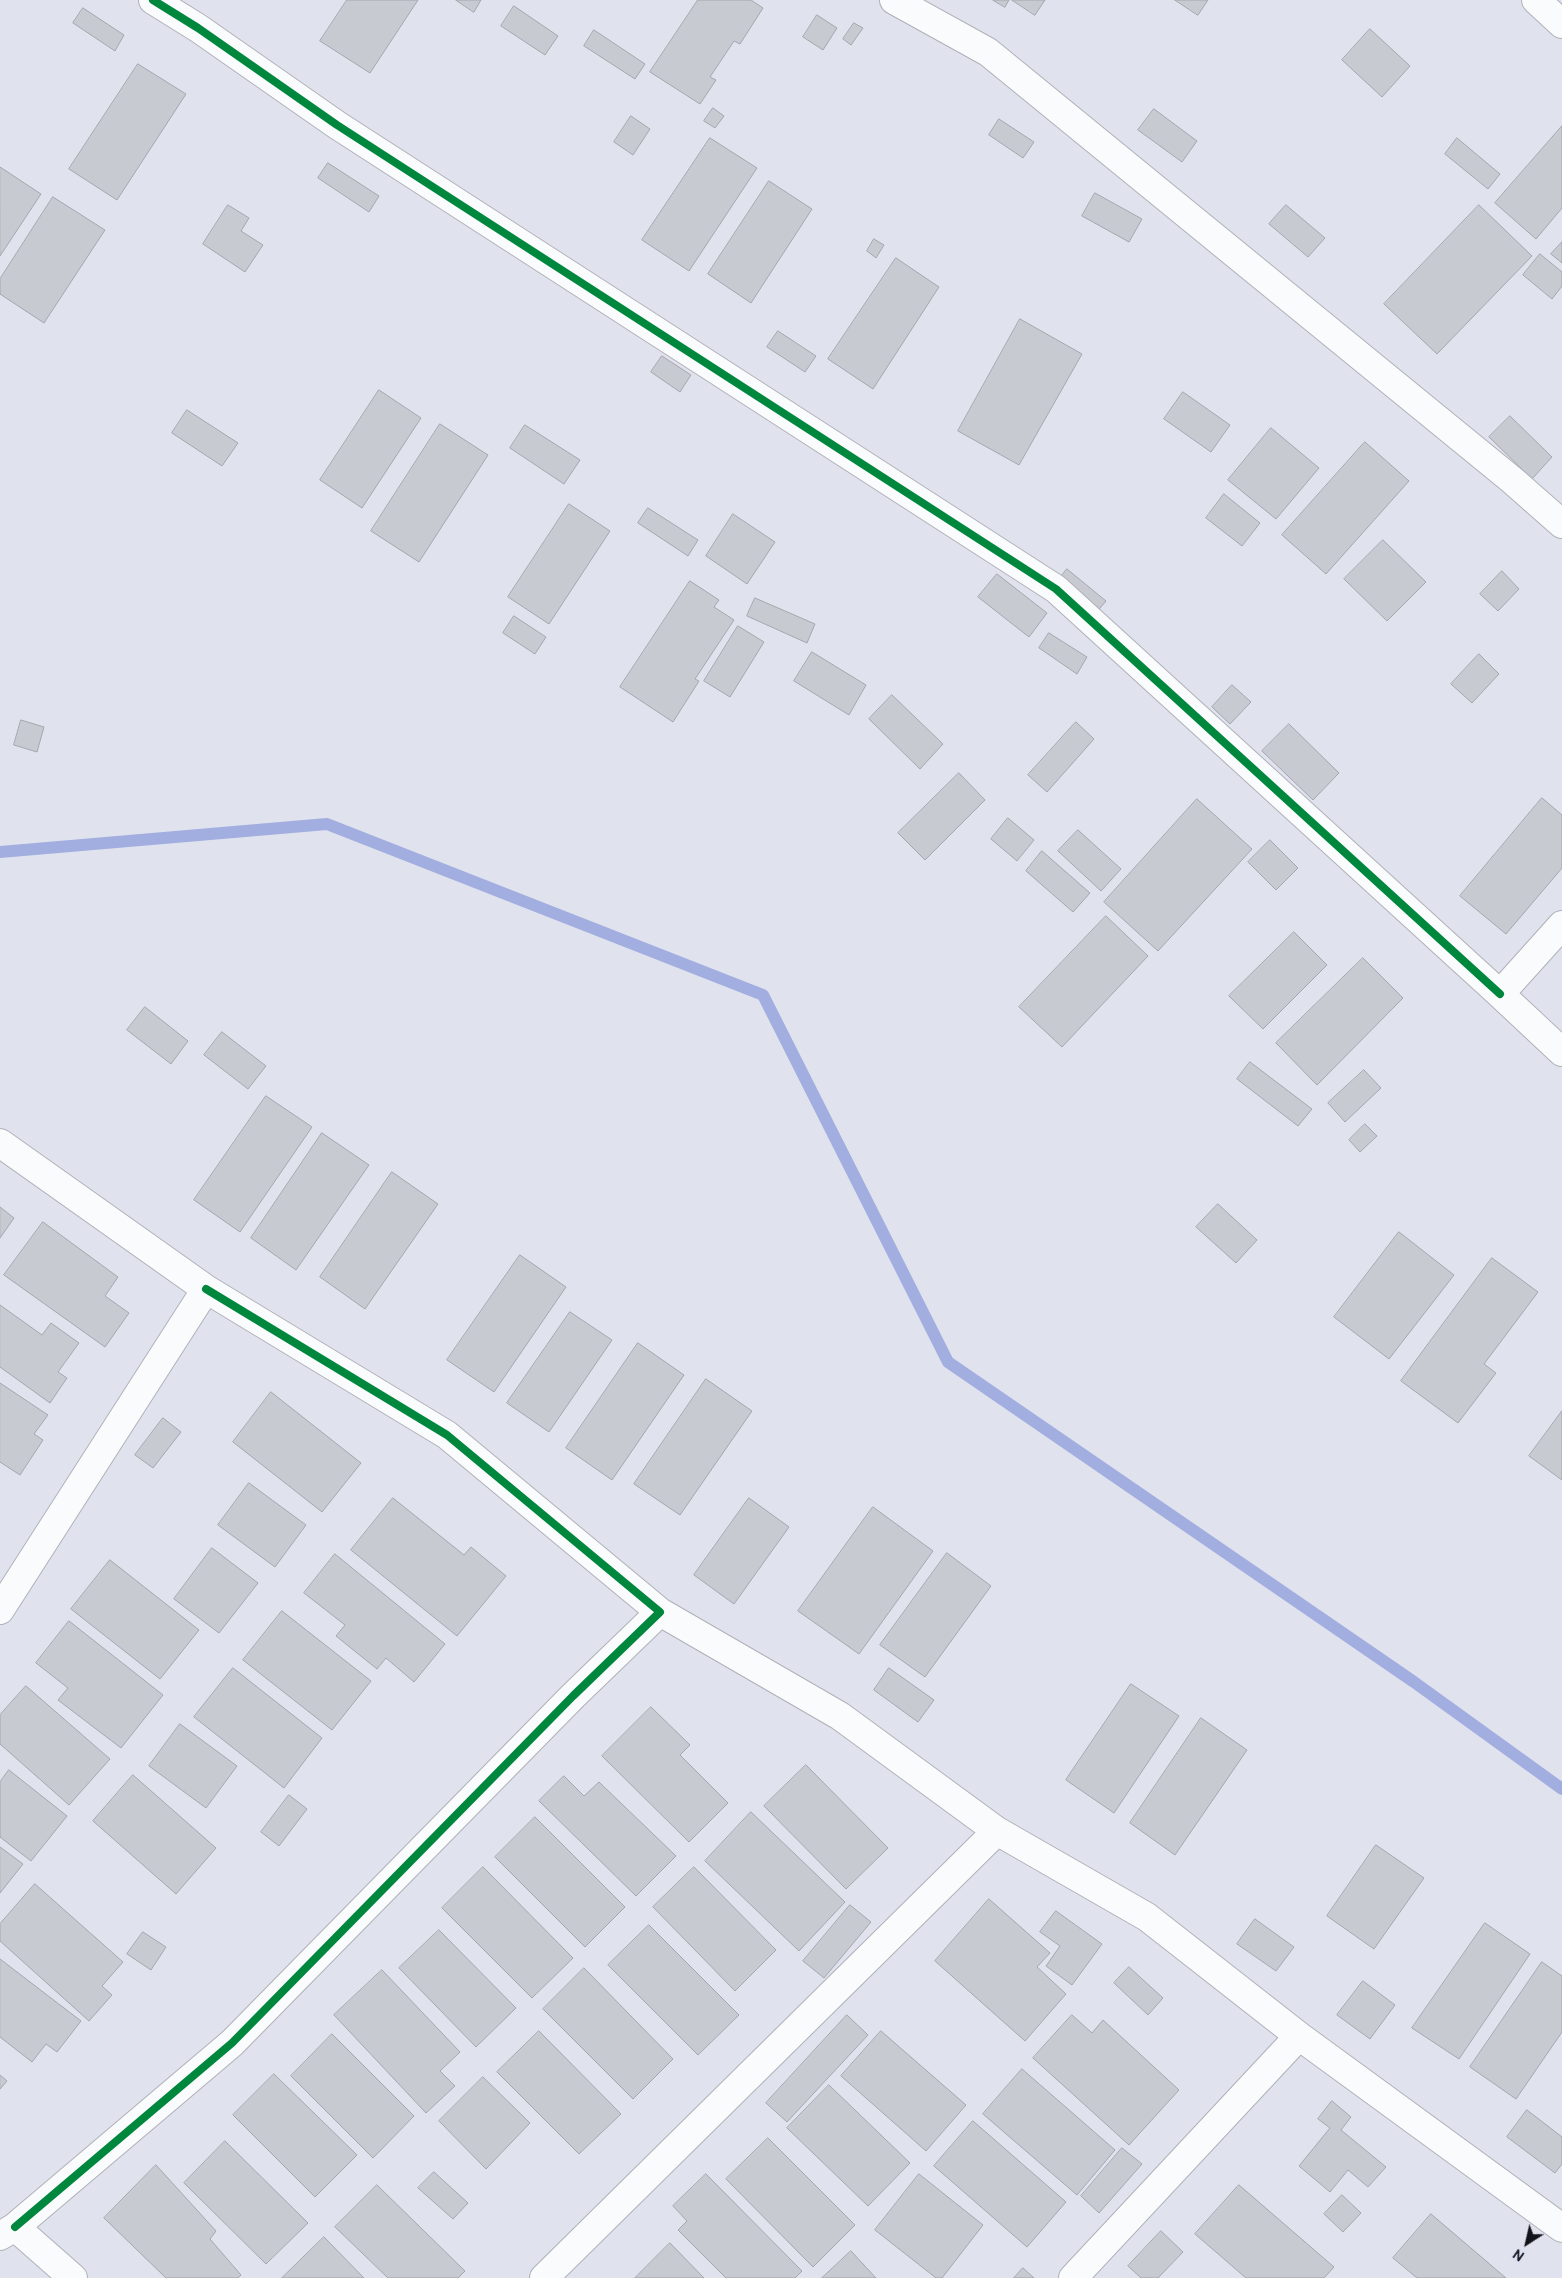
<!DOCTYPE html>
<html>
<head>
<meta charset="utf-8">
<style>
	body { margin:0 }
	#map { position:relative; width:1562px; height:2278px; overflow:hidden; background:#e0e3ed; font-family:Cabin,sans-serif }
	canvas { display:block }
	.north { position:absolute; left:1502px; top:2218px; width:50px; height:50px; -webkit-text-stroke:4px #dbe0f2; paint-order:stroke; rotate:215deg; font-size:14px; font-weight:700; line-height:20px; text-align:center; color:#121319 }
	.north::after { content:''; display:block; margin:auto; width:18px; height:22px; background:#121319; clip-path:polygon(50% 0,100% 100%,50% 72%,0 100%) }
</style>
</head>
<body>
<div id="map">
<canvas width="1562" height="2278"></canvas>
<div class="north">N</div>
</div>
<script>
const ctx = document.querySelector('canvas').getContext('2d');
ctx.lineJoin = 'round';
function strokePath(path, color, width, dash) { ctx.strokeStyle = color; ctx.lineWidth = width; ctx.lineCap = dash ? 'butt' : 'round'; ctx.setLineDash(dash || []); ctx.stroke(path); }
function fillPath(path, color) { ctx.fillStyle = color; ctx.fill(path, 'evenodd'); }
strokePath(new Path2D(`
	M 0,852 L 327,824 L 763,995 L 948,1362 L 1414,1682 L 1562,1789`), '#a2aee0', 12);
const building = new Path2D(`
	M 347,0 L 418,0 L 370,73 L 320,41 Z
	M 456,0 L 481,0 L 474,12 Z
	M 698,0 L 751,0 L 763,8 L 740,44 L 734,41 L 710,77 L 716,80 L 700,104 L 650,72 Z
	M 993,0 L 1009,0 L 1005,7 Z
	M 1012,0 L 1045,0 L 1035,15 Z
	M 1175,0 L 1208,0 L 1198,15 Z
	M 514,6 L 558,36 L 545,55 L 501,26 Z
	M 83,8 L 124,35 L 115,51 L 73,23 Z
	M 817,15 L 837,28 L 823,50 L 803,37 Z
	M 854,23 L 863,28 L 851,45 L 843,39 Z
	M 1370,29 L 1410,66 L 1382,97 L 1342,60 Z
	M 594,30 L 645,64 L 635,79 L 584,46 Z
	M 138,64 L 186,94 L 117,200 L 69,169 Z
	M 713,108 L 724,116 L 715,128 L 704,121 Z
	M 1154,109 L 1197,141 L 1182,162 L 1138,130 Z
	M 631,116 L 650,129 L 633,155 L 614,142 Z
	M 999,119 L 1034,142 L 1023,158 L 989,135 Z
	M 1562,126 L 1562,208 L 1536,239 L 1495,203 Z
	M 710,138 L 757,168 L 689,271 L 642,240 Z
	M 1457,138 L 1500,174 L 1488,189 L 1445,154 Z
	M 328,163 L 379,196 L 369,212 L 318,178 Z
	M 0,167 L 41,194 L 0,256 Z
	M 769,181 L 812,209 L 751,303 L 708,274 Z
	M 1095,193 L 1142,219 L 1129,242 L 1082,216 Z
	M 53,197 L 105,230 L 44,323 L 0,294 L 0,279 Z
	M 228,205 L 249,218 L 241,231 L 263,245 L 245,272 L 203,244 Z
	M 1286,205 L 1325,238 L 1308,257 L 1269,224 Z
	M 1479,205 L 1532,256 L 1437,354 L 1384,304 Z
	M 874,239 L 884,245 L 876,258 L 867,251 Z
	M 1562,242 L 1562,263 L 1551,254 Z
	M 1540,254 L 1562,272 L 1562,286 L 1552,299 L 1523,275 Z
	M 896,258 L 939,287 L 873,389 L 828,359 Z
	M 1020,319 L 1082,354 L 1019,465 L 958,431 Z
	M 778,331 L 816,356 L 805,372 L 767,347 Z
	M 662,356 L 691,375 L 680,392 L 651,372 Z
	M 379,390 L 421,418 L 362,508 L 320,480 Z
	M 1183,392 L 1230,425 L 1211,452 L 1164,419 Z
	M 187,410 L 238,443 L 222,466 L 172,433 Z
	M 1510,416 L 1552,457 L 1532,479 L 1489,437 Z
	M 440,424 L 488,455 L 419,562 L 371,531 Z
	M 525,425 L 580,460 L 564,484 L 510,448 Z
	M 1271,428 L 1319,468 L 1276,519 L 1228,480 Z
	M 1365,442 L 1409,481 L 1326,574 L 1282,535 Z
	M 1224,494 L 1260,523 L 1242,546 L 1206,518 Z
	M 569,504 L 610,531 L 549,624 L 508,597 Z
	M 648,508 L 698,540 L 688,556 L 638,523 Z
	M 733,514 L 775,542 L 747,584 L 706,556 Z
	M 1383,540 L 1426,582 L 1387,621 L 1344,579 Z
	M 1067,569 L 1106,601 L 1095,614 L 1057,582 Z
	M 1502,571 L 1519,589 L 1498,611 L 1480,594 Z
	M 997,574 L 1047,613 L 1029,637 L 978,597 Z
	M 690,581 L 719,600 L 714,607 L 734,620 L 695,679 L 699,681 L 673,722 L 620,687 Z
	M 755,598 L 815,624 L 807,643 L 747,616 Z
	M 514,616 L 546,637 L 535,654 L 503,633 Z
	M 738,626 L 764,642 L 730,697 L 704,681 Z
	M 1049,633 L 1087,657 L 1077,674 L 1039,648 Z
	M 812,652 L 866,685 L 849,715 L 794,681 Z
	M 1479,654 L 1499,674 L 1472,703 L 1451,684 Z
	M 1232,685 L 1251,702 L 1230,724 L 1212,707 Z
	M 892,695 L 943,744 L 920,769 L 869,719 Z
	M 21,720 L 44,727 L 37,752 L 14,745 Z
	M 1076,722 L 1094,739 L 1047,792 L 1028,775 Z
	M 1289,724 L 1339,773 L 1313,800 L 1262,751 Z
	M 959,773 L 985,800 L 925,860 L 898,833 Z
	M 1542,798 L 1562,815 L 1562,868 L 1506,934 L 1460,896 Z
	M 1197,799 L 1252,849 L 1158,951 L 1104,902 Z
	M 1008,818 L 1034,840 L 1017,861 L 991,839 Z
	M 1078,830 L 1121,869 L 1101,891 L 1058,851 Z
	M 1270,840 L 1298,868 L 1276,890 L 1248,862 Z
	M 1042,851 L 1090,893 L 1073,912 L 1026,871 Z
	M 1106,916 L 1148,956 L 1062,1047 L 1019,1007 Z
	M 1294,932 L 1327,965 L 1263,1029 L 1229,996 Z
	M 1363,958 L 1403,998 L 1317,1085 L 1276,1043 Z
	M 145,1007 L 188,1041 L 171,1064 L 127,1030 Z
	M 222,1032 L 266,1066 L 248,1089 L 204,1055 Z
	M 1250,1062 L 1312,1109 L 1298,1126 L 1237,1079 Z
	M 1364,1070 L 1381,1088 L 1345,1122 L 1328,1103 Z
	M 266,1096 L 312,1127 L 240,1232 L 194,1200 Z
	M 1365,1124 L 1377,1136 L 1360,1152 L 1349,1140 Z
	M 322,1133 L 369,1165 L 296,1270 L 251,1238 Z
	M 392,1172 L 438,1204 L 365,1309 L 320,1277 Z
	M 1218,1204 L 1257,1240 L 1236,1263 L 1196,1227 Z
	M 0,1207 L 14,1218 L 0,1238 Z
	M 43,1222 L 118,1277 L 105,1296 L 129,1313 L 105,1347 L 4,1275 Z
	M 1399,1232 L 1454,1275 L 1389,1359 L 1334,1317 Z
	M 520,1255 L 566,1287 L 494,1392 L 447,1360 Z
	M 1492,1258 L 1538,1292 L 1484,1364 L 1496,1373 L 1458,1423 L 1401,1381 Z
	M 0,1305 L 42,1335 L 51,1323 L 79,1343 L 58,1372 L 67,1378 L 50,1403 L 0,1367 Z
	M 570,1312 L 612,1340 L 549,1432 L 507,1403 Z
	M 638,1343 L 684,1375 L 612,1480 L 566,1448 Z
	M 706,1379 L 752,1411 L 680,1515 L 634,1484 Z
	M 0,1383 L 48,1415 L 34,1434 L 43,1440 L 20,1475 L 0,1462 Z
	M 271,1392 L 361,1463 L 322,1512 L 233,1442 Z
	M 1562,1411 L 1562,1480 L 1529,1456 Z
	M 163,1418 L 181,1432 L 153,1468 L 135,1455 Z
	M 249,1483 L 306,1525 L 275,1567 L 218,1525 Z
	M 393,1498 L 464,1555 L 471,1547 L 506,1576 L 457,1636 L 351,1550 Z
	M 749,1498 L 789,1527 L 734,1604 L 694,1575 Z
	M 873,1507 L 933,1551 L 859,1654 L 798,1611 Z
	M 212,1548 L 258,1583 L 219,1633 L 174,1599 Z
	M 947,1553 L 991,1586 L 925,1677 L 880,1645 Z
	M 335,1554 L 445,1644 L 414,1682 L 386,1658 L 377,1669 L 336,1636 L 345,1625 L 304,1593 Z
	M 110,1560 L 199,1630 L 160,1679 L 71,1609 Z
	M 282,1611 L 371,1681 L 332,1730 L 243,1660 Z
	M 69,1621 L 163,1695 L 121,1748 L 58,1700 L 68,1688 L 36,1663 Z
	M 233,1668 L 322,1738 L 284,1788 L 194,1717 Z
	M 889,1668 L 934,1700 L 918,1722 L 874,1690 Z
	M 1131,1684 L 1179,1716 L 1114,1813 L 1066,1780 Z
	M 26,1686 L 110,1759 L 69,1805 L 0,1744 L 0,1715 Z
	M 651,1707 L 690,1745 L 680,1755 L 728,1803 L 689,1842 L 602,1756 Z
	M 1201,1718 L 1247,1750 L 1175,1855 L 1130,1823 Z
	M 180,1724 L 237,1766 L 206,1808 L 149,1766 Z
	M 806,1765 L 888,1848 L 846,1889 L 764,1806 Z
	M 9,1770 L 67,1816 L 31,1861 L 0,1837 L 0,1782 Z
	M 133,1775 L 216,1848 L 176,1894 L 93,1821 Z
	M 564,1776 L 584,1796 L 599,1782 L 676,1856 L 636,1896 L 539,1801 Z
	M 289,1795 L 307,1809 L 279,1846 L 261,1832 Z
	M 751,1812 L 845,1902 L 799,1951 L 705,1861 Z
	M 535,1817 L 625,1907 L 585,1947 L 495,1857 Z
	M 1376,1845 L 1424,1878 L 1374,1949 L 1327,1916 Z
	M 0,1847 L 23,1864 L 0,1893 Z
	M 483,1867 L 573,1958 L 532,1998 L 442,1908 Z
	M 694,1867 L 776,1950 L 735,1991 L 653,1907 Z
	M 35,1884 L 123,1962 L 102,1986 L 112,1995 L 89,2021 L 0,1941 L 0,1924 Z
	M 989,1899 L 1050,1953 L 1037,1967 L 1066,1994 L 1025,2041 L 935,1961 Z
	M 850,1905 L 871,1922 L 824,1978 L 803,1961 Z
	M 1056,1911 L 1102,1944 L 1072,1985 L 1046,1966 L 1060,1946 L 1040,1932 Z
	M 1255,1919 L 1294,1947 L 1276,1971 L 1237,1944 Z
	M 1485,1923 L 1530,1954 L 1459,2059 L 1412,2028 Z
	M 649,1925 L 739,2015 L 698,2055 L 608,1965 Z
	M 439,1930 L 516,2008 L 476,2047 L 399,1968 Z
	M 143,1932 L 166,1947 L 151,1970 L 127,1954 Z
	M 0,1959 L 81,2021 L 57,2052 L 46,2044 L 32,2062 L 0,2037 Z
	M 1542,1962 L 1562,1976 L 1562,2032 L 1516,2099 L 1470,2067 Z
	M 1129,1967 L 1163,1998 L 1148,2015 L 1114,1983 Z
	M 584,1968 L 673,2059 L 633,2099 L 543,2009 Z
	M 382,1970 L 460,2052 L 440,2071 L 455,2086 L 426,2113 L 334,2015 Z
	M 1363,1981 L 1395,2005 L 1370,2039 L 1337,2015 Z
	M 847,2015 L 868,2035 L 787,2122 L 766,2103 Z
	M 1072,2015 L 1092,2033 L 1103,2020 L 1179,2090 L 1129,2145 L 1033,2058 Z
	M 539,2031 L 621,2114 L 579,2154 L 497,2072 Z
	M 881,2031 L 966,2105 L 926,2151 L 841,2076 Z
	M 332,2034 L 414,2116 L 373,2158 L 291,2076 Z
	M 1022,2069 L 1115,2150 L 1077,2195 L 983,2114 Z
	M 274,2074 L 357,2155 L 315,2197 L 233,2115 Z
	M 0,2075 L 7,2081 L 0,2089 Z
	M 483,2077 L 530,2123 L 486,2169 L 439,2121 Z
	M 829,2085 L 910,2163 L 868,2206 L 787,2128 Z
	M 1332,2101 L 1351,2117 L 1341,2130 L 1386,2167 L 1368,2187 L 1348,2170 L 1330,2192 L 1299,2166 L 1330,2128 L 1318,2119 Z
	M 1527,2110 L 1562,2137 L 1562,2164 L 1555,2173 L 1507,2137 Z
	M 973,2121 L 1066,2202 L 1027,2247 L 934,2166 Z
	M 768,2138 L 855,2225 L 813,2267 L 726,2179 Z
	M 225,2141 L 308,2223 L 266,2264 L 184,2183 Z
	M 1122,2148 L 1142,2164 L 1099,2213 L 1081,2196 Z
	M 156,2165 L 216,2231 L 210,2239 L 241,2275 L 238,2278 L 166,2278 L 104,2218 Z
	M 434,2172 L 468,2203 L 453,2219 L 418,2188 Z
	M 706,2174 L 802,2271 L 795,2278 L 726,2278 L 678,2230 L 687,2221 L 673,2206 Z
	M 919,2174 L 983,2225 L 942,2278 L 936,2278 L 875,2230 Z
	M 377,2185 L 465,2271 L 458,2278 L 388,2278 L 335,2227 Z
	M 1239,2185 L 1334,2267 L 1324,2278 L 1246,2278 L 1195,2234 Z
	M 1342,2195 L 1361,2213 L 1343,2232 L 1324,2214 Z
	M 1431,2214 L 1506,2278 L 1417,2278 L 1393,2258 Z
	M 1161,2231 L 1183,2252 L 1158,2278 L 1141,2278 L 1128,2266 Z
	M 324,2237 L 364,2278 L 282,2278 Z
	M 670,2243 L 704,2278 L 635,2278 Z
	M 851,2251 L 876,2278 L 822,2278 Z
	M 1023,2268 L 1034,2278 L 1014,2278 Z`);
fillPath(building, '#c7cad1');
strokePath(building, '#a4a6ae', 1);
const minor = new Path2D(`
	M 153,0 L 198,28 L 337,125 L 1056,589 L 1500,994
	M 894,0 L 988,52 L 1512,480 L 1562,524
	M 1536,0 L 1562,24
	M 1562,925 L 1500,994 L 1562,1052
	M 0,1143 L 206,1289 L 0,1610
	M 997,1831 L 1147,1917 L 1299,2036 L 1073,2278
	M 1299,2036 L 1562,2228
	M 15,2227 L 232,2043 L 573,1696 L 660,1612 L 447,1435 L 206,1289
	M 0,2236 L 15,2227 L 73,2278
	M 544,2278 L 997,1831 L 840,1716 L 660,1612`);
strokePath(minor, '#afb1b9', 30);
strokePath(minor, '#fafbfc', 28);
strokePath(new Path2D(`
	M 153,0 L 198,28 L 337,125 L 1056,589 L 1500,994
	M 15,2227 L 232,2043 L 573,1696 L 660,1612 L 447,1435 L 206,1289`), '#00873e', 8);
</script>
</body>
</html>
